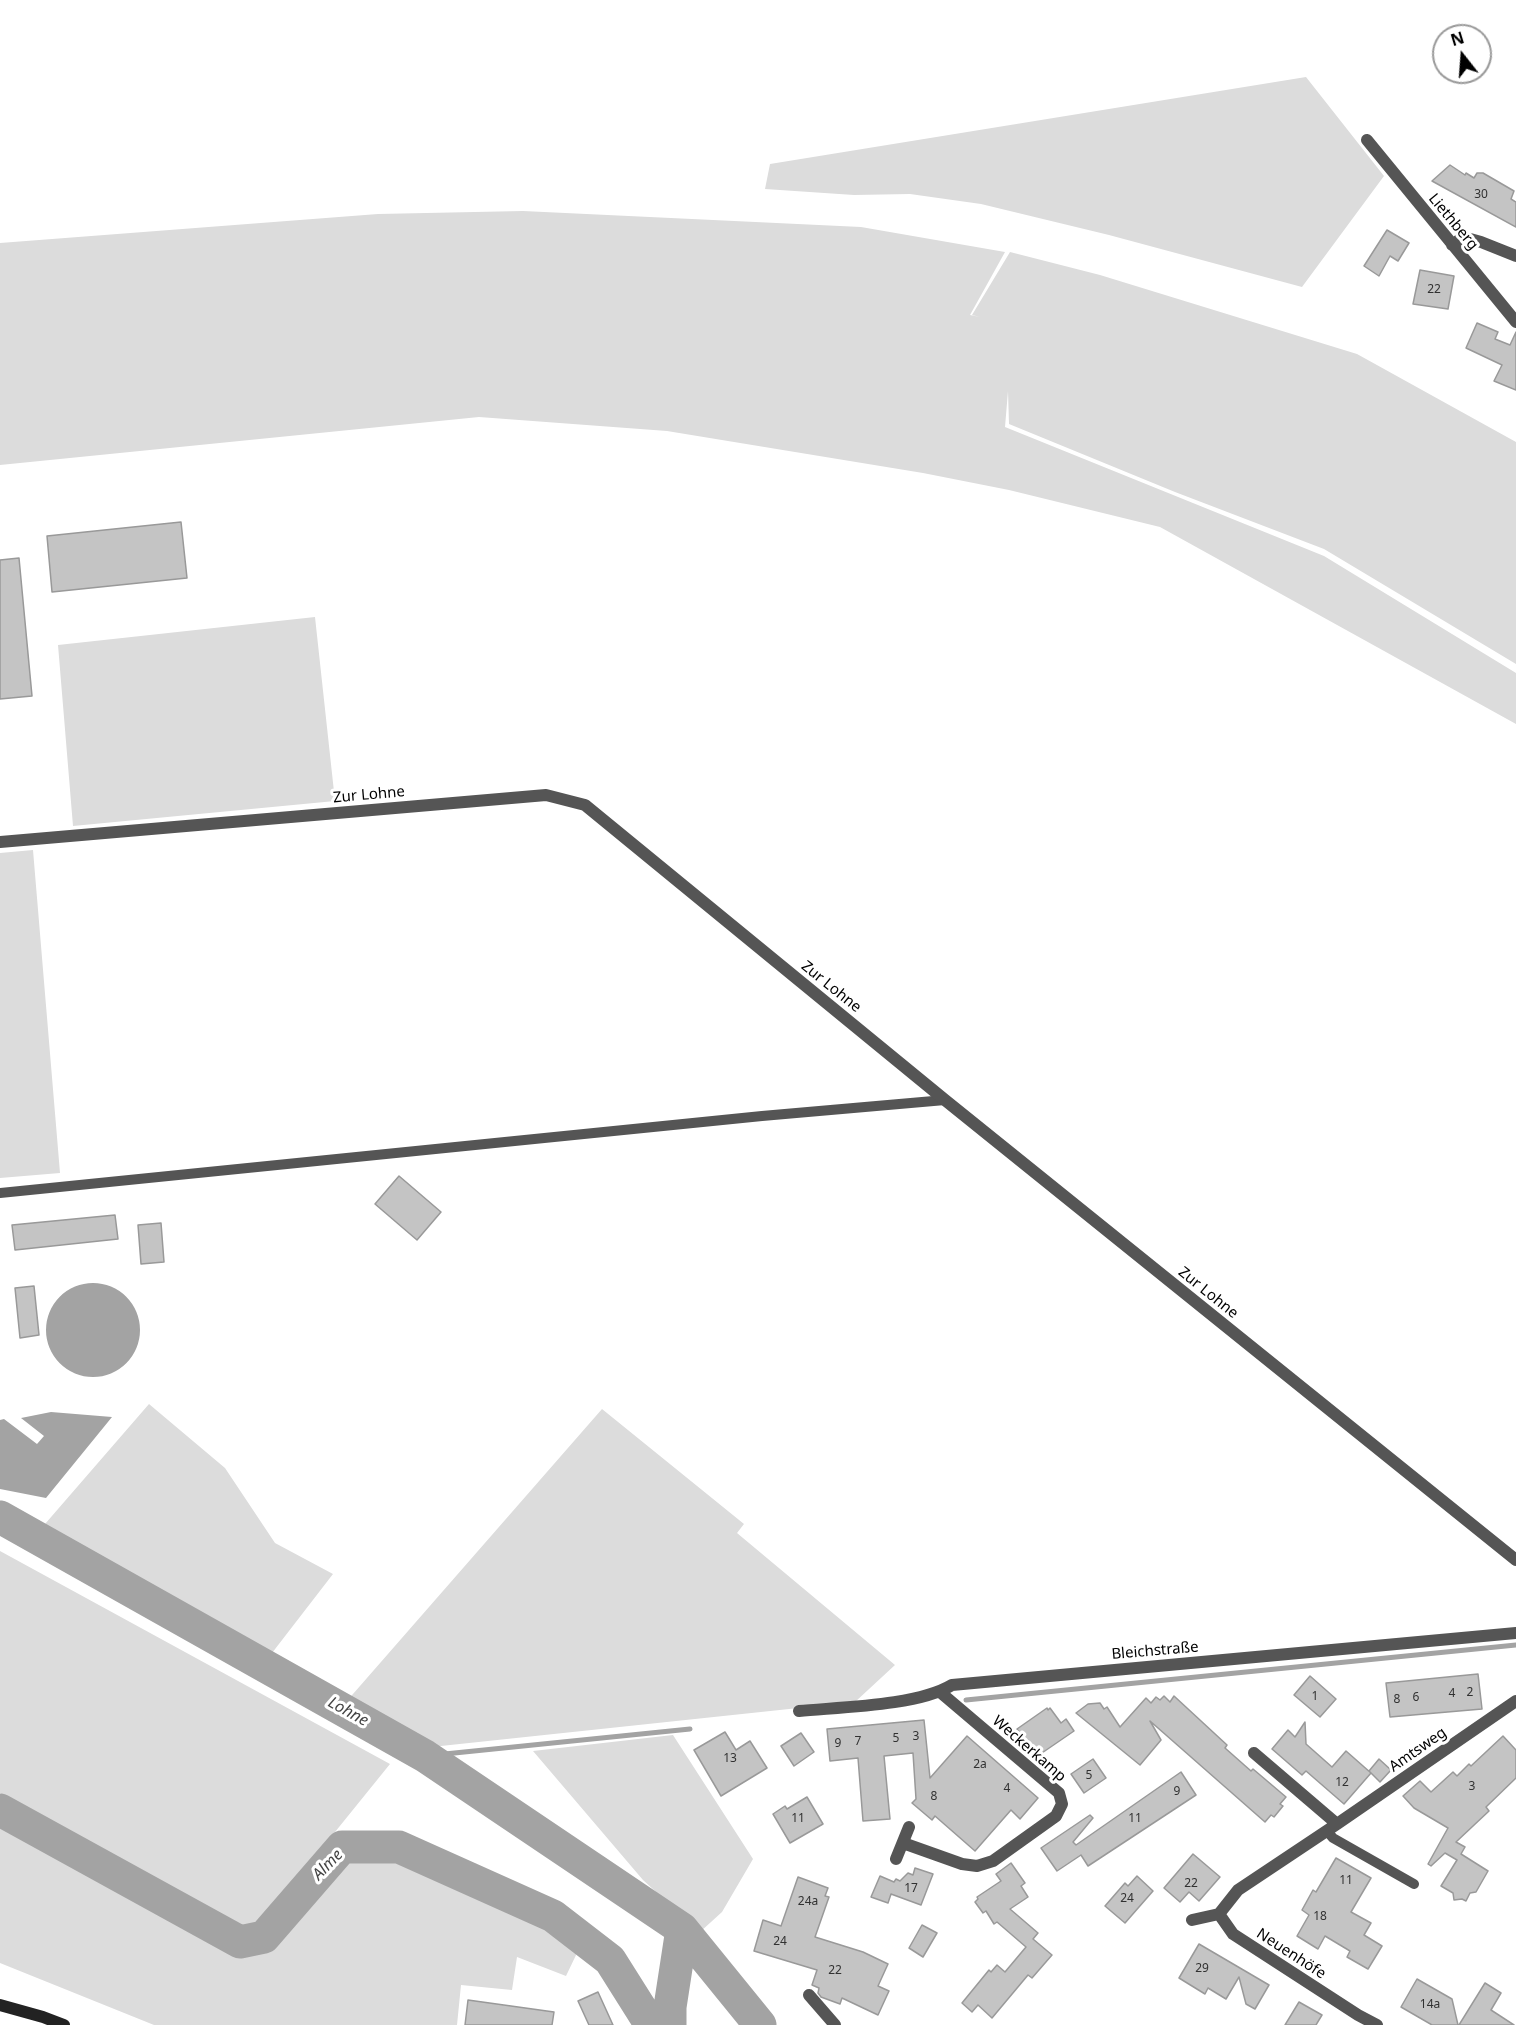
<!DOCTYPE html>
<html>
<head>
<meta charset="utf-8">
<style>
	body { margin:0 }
	#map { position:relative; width:1516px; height:2025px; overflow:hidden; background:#fff; font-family:"Noto Sans",sans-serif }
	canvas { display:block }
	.north { position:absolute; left:1432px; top:24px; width:60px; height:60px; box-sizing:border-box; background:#fff; border:2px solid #999; border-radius:50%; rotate:343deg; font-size:16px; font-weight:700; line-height:24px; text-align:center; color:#000 }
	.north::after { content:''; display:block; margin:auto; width:21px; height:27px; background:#000; clip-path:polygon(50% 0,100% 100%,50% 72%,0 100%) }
</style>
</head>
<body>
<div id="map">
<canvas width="1516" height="2025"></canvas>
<div class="north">N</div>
</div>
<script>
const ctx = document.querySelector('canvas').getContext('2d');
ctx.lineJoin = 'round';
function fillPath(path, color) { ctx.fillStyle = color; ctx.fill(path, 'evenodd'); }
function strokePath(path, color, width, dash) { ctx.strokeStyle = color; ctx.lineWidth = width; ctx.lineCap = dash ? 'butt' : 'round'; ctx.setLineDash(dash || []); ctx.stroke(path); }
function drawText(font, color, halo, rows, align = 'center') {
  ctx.font = font + ' "Noto Sans",sans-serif'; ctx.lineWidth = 6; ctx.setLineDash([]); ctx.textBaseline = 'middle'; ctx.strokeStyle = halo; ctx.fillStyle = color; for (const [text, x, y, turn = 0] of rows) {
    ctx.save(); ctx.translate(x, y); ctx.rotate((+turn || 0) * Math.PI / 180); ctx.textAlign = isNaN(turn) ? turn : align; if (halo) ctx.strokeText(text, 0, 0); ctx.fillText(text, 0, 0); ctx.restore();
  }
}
fillPath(new Path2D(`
	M 1306,77 L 1384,176 L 1302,287 L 1109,235 L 981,204 L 910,194 L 854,195 L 765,189 L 770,164 Z
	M 523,211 L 861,227 L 1005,252 L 970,315 L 980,317 L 972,315 L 1010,252 L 1100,275 L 1357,354 L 1516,442 L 1516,664 L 1324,549 L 1175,492 L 1009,424 L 1008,391 L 1005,427 L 1324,556 L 1516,673 L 1516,724 L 1160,527 L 1009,490 L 923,473 L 667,431 L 479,417 L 0,465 L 0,243 L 378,214 Z
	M 315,617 L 335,801 L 73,826 L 58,645 Z
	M 33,850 L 60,1173 L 0,1178 L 0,853 Z
	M 149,1404 L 225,1468 L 275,1543 L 333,1574 L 272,1653 L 45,1524 Z
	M 602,1409 L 744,1524 L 737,1533 L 895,1665 L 855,1702 L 422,1748 L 346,1702 Z
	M 0,1551 L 390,1764 L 259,1926 L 242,1929 L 0,1793 Z
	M 673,1735 L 753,1859 L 722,1912 L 700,1932 L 643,1880 L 533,1751 Z
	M 2,1816 L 239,1949 L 266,1947 L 346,1858 L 400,1856 L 549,1928 L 577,1953 L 566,1976 L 517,1957 L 512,1990 L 461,1985 L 457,2025 L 154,2025 L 0,1963 L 0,1817 Z`), '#dcdcdc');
fillPath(new Path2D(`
	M46 1330a47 47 0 1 1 94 0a47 47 0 1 1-94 0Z
	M 51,1412 L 112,1417 L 46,1498 L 0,1489 L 0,1420 L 4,1419 L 37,1444 L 44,1436 L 21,1418 Z`), '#a3a3a3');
strokePath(new Path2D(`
	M 966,1700 L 1516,1645
	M 425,1756 L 690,1729`), '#a3a3a3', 5);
strokePath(new Path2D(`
	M 0,1517 L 425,1756 L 682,1929 L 760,2025
	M 0,1810 L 240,1942 L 264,1937 L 342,1847 L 399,1847 L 553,1916 L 610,1960 L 651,2025
	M 670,2025 L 670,2007 L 682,1929`), '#a3a3a3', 33);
const building = new Path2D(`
	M 1450,165 L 1465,175 L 1466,173 L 1474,178 L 1477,173 L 1483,173 L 1514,191 L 1511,199 L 1516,202 L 1516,227 L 1432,181 Z
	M 1387,230 L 1409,243 L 1398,261 L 1390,256 L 1379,276 L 1364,266 Z
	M 1420,270 L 1454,276 L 1448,309 L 1413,304 Z
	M 1477,323 L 1498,332 L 1495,339 L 1510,345 L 1516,332 L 1516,390 L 1494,381 L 1502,365 L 1466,348 Z
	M 181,522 L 187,578 L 52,592 L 47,536 Z
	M 19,558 L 32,696 L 0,699 L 0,560 Z
	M 399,1176 L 441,1212 L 417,1240 L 375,1204 Z
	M 115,1215 L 118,1239 L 15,1250 L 12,1225 Z
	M 161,1223 L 164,1262 L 141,1264 L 138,1225 Z
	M 34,1286 L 39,1335 L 20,1338 L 15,1288 Z
	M 1478,1674 L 1482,1709 L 1390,1717 L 1386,1683 Z
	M 1310,1676 L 1336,1699 L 1320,1717 L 1294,1695 Z
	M 1164,1696 L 1170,1702 L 1174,1696 L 1227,1745 L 1225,1748 L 1251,1771 L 1253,1769 L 1286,1797 L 1280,1804 L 1283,1806 L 1274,1817 L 1271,1815 L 1265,1822 L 1150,1721 L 1161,1740 L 1140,1765 L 1076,1713 L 1088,1704 L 1100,1703 L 1104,1709 L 1107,1707 L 1120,1727 L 1146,1698 L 1151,1703 L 1156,1697 L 1160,1700 Z
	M 1047,1708 L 1048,1710 L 1050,1708 L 1061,1723 L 1066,1719 L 1074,1731 L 1039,1755 L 1033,1745 L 1030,1747 L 1017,1729 Z
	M 924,1720 L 930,1778 L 967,1736 L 1038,1798 L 1020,1819 L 1011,1810 L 975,1851 L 935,1816 L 932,1820 L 912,1803 L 916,1799 L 913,1753 L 884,1756 L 890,1819 L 863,1821 L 858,1758 L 830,1761 L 827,1729 Z
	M 1305,1722 L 1306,1744 L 1332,1767 L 1346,1751 L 1371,1773 L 1344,1804 L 1306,1771 L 1302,1775 L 1272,1749 L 1288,1730 L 1295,1737 Z
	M 725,1732 L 736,1750 L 750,1741 L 767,1768 L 721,1796 L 694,1750 Z
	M 801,1733 L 814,1752 L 794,1766 L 781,1746 Z
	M 1503,1736 L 1516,1750 L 1516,1778 L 1486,1807 L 1489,1811 L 1456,1842 L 1465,1847 L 1461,1854 L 1488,1871 L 1476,1892 L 1470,1893 L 1466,1901 L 1462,1899 L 1454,1900 L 1453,1893 L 1441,1886 L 1457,1860 L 1445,1853 L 1431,1866 L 1428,1864 L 1448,1828 L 1414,1808 L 1403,1796 L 1420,1781 L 1431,1792 L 1453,1772 L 1457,1776 L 1469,1764 L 1471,1766 Z
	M 1093,1759 L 1106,1778 L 1084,1793 L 1071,1774 Z
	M 1379,1759 L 1391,1770 L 1380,1782 L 1369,1771 Z
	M 1181,1772 L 1196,1795 L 1088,1866 L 1081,1855 L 1057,1871 L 1041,1848 L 1090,1815 L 1093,1818 L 1073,1842 L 1076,1845 Z
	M 807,1797 L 823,1824 L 790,1843 L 773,1814 L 785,1806 L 787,1809 Z
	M 1193,1854 L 1220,1877 L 1199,1901 L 1189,1892 L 1180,1902 L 1164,1888 Z
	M 1336,1858 L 1371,1878 L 1351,1912 L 1371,1923 L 1364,1935 L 1382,1946 L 1368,1969 L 1347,1957 L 1350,1951 L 1325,1936 L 1318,1949 L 1297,1936 L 1309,1915 L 1302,1910 L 1313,1890 L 1316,1892 Z
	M 1011,1863 L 1025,1883 L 1021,1886 L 1028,1897 L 1010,1909 L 1038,1933 L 1033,1939 L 1052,1955 L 1032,1978 L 1028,1975 L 992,2018 L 978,2005 L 972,2012 L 962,2003 L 989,1970 L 991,1972 L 997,1965 L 1005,1972 L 1026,1947 L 997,1922 L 994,1924 L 986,1911 L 983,1913 L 975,1902 L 978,1899 L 977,1897 L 1001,1881 L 996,1874 Z
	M 915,1868 L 933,1874 L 921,1905 L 891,1894 L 888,1903 L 871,1897 L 880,1876 L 894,1882 L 896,1879 L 900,1881 L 908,1873 L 913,1875 Z
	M 1137,1876 L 1153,1891 L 1125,1923 L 1105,1906 L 1125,1883 L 1128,1886 Z
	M 798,1877 L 828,1888 L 825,1896 L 829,1897 L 815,1937 L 863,1952 L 888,1964 L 878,1986 L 889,1991 L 878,2015 L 842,1998 L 840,2004 L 821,1997 L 818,1993 L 819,1988 L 812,1985 L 817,1970 L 754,1951 L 763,1920 L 781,1926 Z
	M 922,1925 L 937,1933 L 923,1957 L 909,1948 Z
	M 1199,1944 L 1269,1985 L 1255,2009 L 1246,2004 L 1239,1977 L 1226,1999 L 1208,1988 L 1205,1994 L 1179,1978 Z
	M 1417,1979 L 1452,1999 L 1458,2025 L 1432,2025 L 1401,2007 Z
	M 1485,1983 L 1501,1993 L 1491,2010 L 1514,2025 L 1459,2025 Z
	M 598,1992 L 613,2025 L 589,2025 L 578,2001 Z
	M 468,2000 L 554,2012 L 552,2025 L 465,2025 Z
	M 1299,2002 L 1322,2015 L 1316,2025 L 1285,2025 Z`);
fillPath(building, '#c4c4c4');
strokePath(building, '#999', 1.5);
strokePath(new Path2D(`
	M 0,1193 L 762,1116 L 945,1100
	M 1327,1831 L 1333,1838 L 1414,1884`), '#555', 10);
strokePath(new Path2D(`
	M 1367,140 L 1516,322
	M 1452,245 L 1463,237 L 1481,242 L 1516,256
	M 0,842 L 546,795 L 585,805 L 945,1100 L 1516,1560
	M 799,1711 C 841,1707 917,1706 952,1685 L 1516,1633
	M 1254,1753 L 1337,1824
	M 903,1843 L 962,1864 L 977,1866 L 993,1861 L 1056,1816 L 1062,1804 L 1059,1793 L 940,1692
	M 896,1859 L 909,1827
	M 1219,1914 L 1238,1890 L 1337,1824 L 1516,1701
	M 1219,1914 L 1233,1934 L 1358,2015 L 1377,2025
	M 1192,1920 L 1219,1914
	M 809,1995 L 835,2025`), '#555', 12);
strokePath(new Path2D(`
	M 0,2005 L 43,2017 L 64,2025`), '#222', 12);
drawText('12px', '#313131', null, [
	["30",1481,195],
	["22",1434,290],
	["2",1470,1693],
	["4",1452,1694],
	["1",1315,1697],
	["6",1416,1698],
	["8",1397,1700],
	["3",916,1737],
	["5",896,1739],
	["7",858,1742],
	["9",838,1744],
	["13",730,1759],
	["2a",980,1765],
	["5",1089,1776],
	["12",1342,1783],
	["3",1472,1787],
	["4",1007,1789],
	["9",1177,1792],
	["8",934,1797],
	["11",798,1819],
	["11",1135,1819],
	["11",1346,1881],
	["22",1191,1884],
	["17",911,1889],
	["24",1127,1899],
	["24a",808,1902],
	["18",1320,1917],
	["24",780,1942],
	["29",1202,1969],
	["22",835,1971],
	["14a",1430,2005]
]);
drawText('15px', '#000', '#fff', [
	["Liethberg",1453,222,50],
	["Zur Lohne",369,795,-5],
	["Zur Lohne",831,987,39],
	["Zur Lohne",1208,1293,39],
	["Bleichstraße",1155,1651,-5],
	["Weckerkamp",1029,1749,41],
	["Amtsweg",1418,1750,-35],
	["Neuenhöfe",1291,1954,33]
]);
drawText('italic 16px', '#444', '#fff', [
	["Lohne",348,1712,29],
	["Alme",328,1865,-46]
]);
</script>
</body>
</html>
